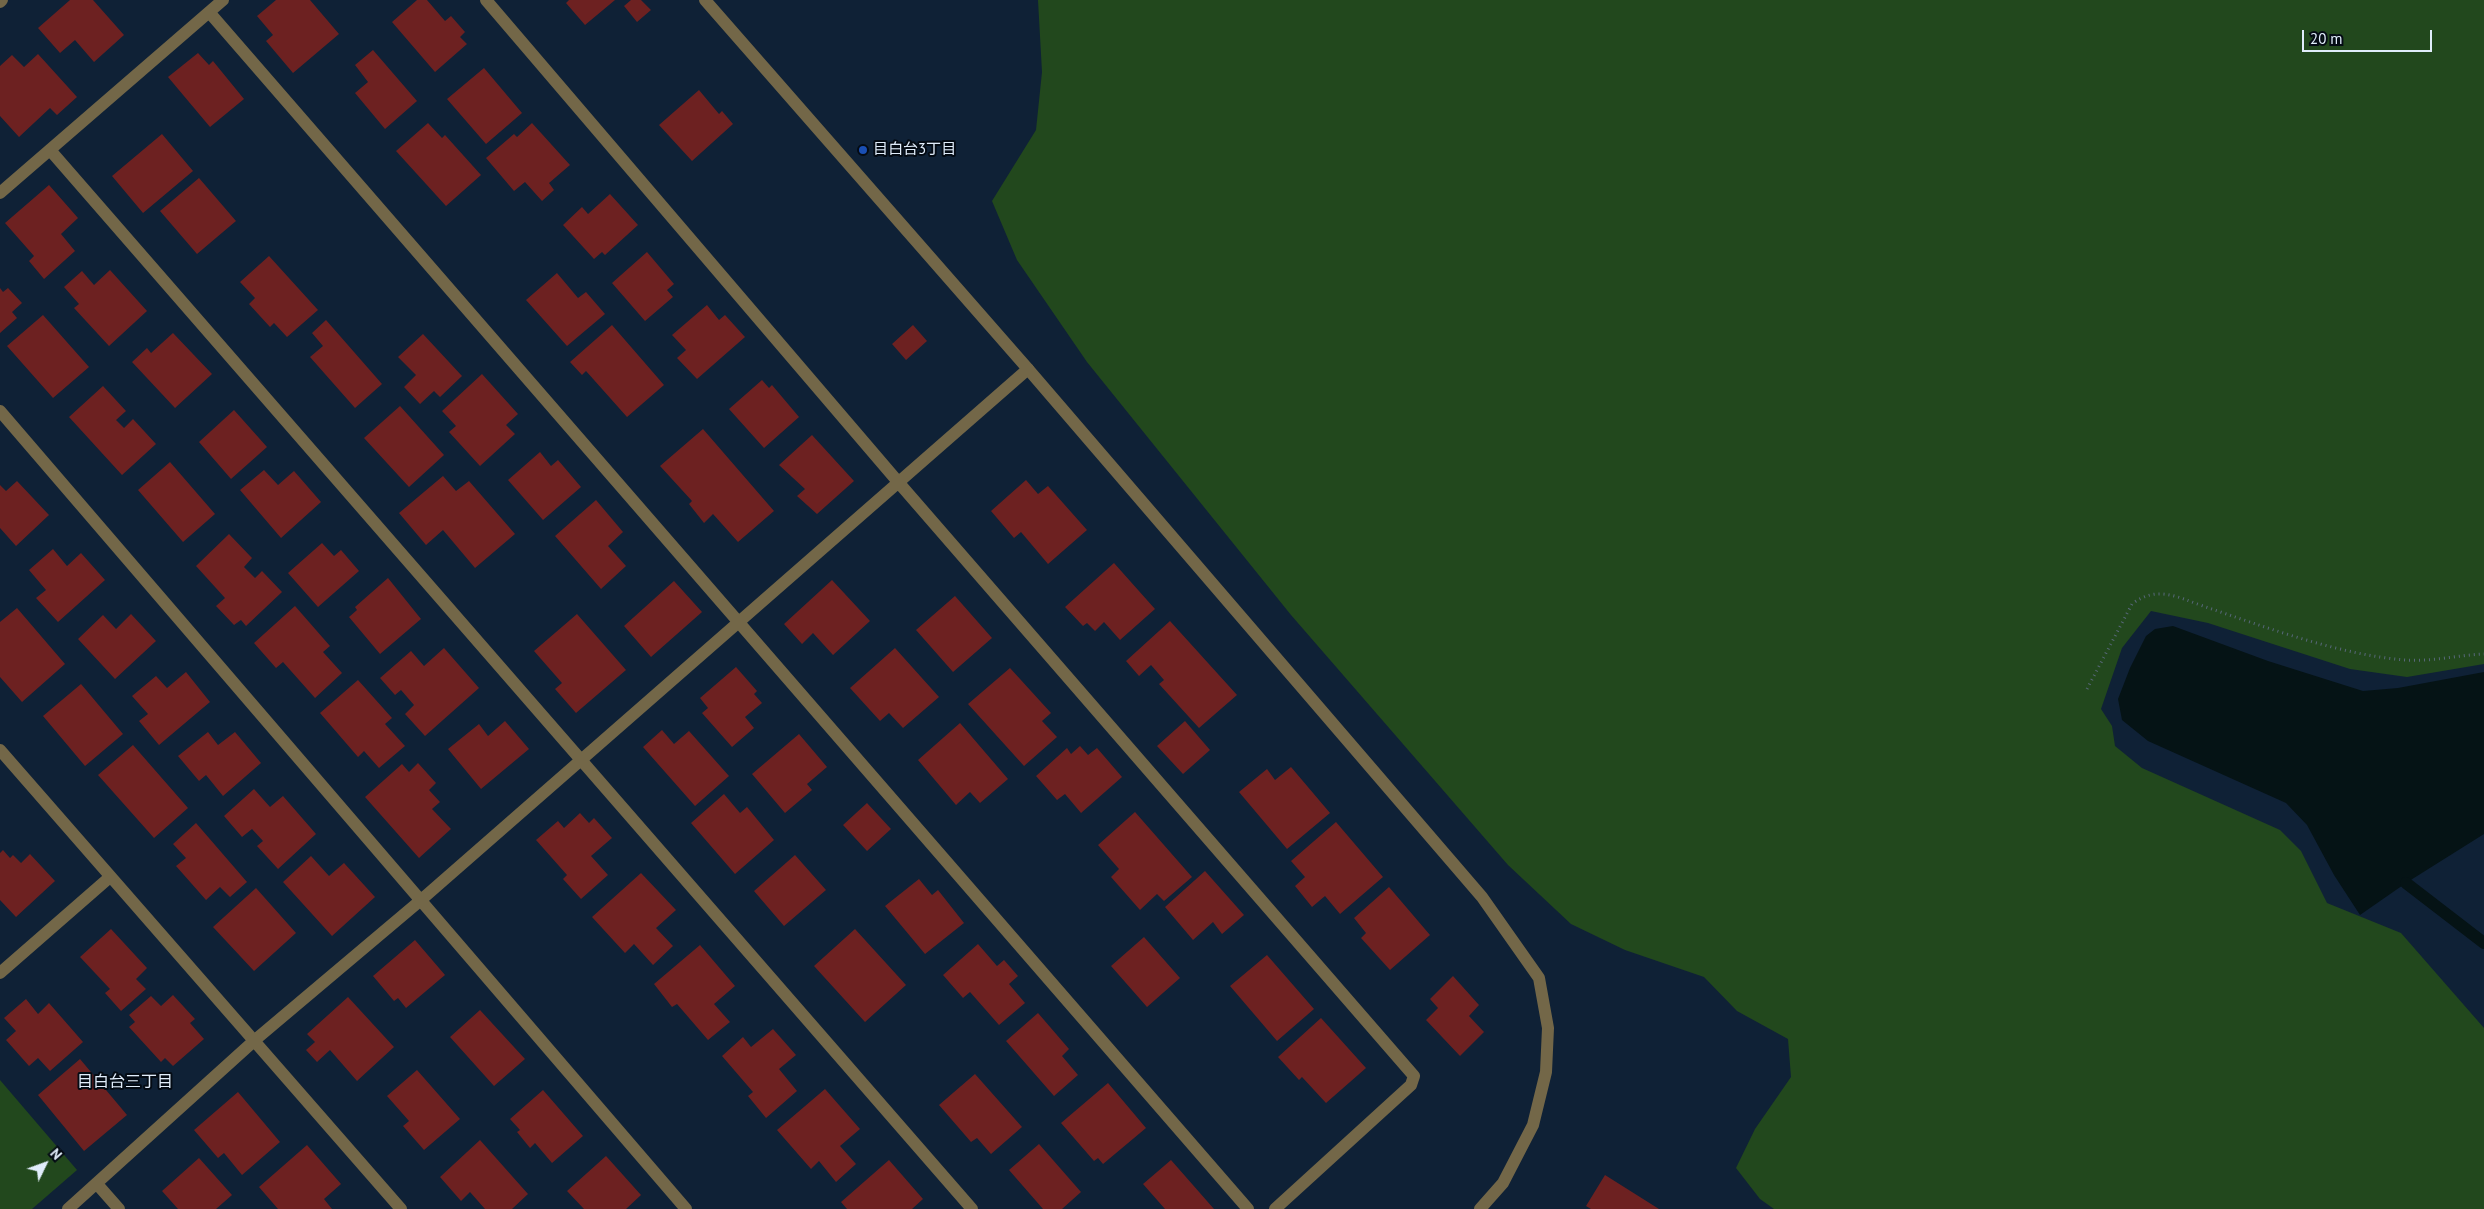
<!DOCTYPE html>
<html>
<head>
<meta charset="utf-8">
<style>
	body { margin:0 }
	#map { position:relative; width:2484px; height:1209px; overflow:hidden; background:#0f2136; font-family:"PT Sans",sans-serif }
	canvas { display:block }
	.north { position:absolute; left:20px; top:1139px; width:50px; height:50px; -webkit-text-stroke:4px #040b14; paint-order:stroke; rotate:48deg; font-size:14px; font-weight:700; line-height:20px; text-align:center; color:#e1edfb }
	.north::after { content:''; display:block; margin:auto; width:18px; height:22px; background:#e1edfb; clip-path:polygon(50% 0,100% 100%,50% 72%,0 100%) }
	.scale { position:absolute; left:2302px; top:30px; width:130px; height:22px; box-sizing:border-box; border:2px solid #e1edfb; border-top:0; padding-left:6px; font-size:15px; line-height:18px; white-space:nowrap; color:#e1edfb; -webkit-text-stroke:4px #040b14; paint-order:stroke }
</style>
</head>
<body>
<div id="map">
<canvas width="2484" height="1209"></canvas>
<div class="north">N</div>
<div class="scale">20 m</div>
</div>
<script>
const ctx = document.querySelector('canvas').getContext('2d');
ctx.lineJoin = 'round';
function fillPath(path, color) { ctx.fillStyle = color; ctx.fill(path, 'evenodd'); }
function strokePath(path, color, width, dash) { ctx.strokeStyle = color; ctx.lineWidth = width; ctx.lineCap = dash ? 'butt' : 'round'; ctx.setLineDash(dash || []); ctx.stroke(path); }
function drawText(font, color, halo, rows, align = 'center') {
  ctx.font = font + ' "PT Sans","Noto Sans JP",sans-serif'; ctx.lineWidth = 4; ctx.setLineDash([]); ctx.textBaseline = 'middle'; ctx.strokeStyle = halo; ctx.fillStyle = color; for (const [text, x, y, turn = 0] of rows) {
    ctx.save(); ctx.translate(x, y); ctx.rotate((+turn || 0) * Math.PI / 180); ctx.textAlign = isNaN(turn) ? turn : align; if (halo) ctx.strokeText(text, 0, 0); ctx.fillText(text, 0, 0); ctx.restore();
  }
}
fillPath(new Path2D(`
	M 1038,0 L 2484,0 L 2484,664 L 2407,677 L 2350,669 L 2208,623 L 2151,611 L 2122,648 L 2101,709 L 2112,726 L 2115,746 L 2142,768 L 2280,830 L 2301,851 L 2327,903 L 2401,933 L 2484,1028 L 2484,1209 L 1774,1209 L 1760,1199 L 1736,1168 L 1755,1129 L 1791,1077 L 1788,1039 L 1737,1011 L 1704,977 L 1625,950 L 1571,924 L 1508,865 L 1291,615 L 1087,362 L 1017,260 L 992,201 L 1036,130 L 1042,72 Z
	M 0,1080 L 77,1170 L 32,1209 L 0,1209 Z`), '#22481d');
fillPath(new Path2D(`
	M 2173,626 L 2268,661 L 2363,691 L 2398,688 L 2484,672 L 2484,834 L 2406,883 L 2360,915 L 2334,875 L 2307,825 L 2286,803 L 2148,741 L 2122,720 L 2118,699 L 2130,668 L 2146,636 L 2155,629 Z`), '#051315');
strokePath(new Path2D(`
	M 2406,883 L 2484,943`), '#051315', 12);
fillPath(new Path2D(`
	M 70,0 L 93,0 L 124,35 L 94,62 L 75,40 L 60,53 L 38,28 Z
	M 276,0 L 310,0 L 339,34 L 293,73 L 266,41 L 273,35 L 257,16 Z
	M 417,0 L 427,0 L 445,21 L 451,16 L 465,32 L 460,37 L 467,44 L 435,72 L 392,22 Z
	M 569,0 L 615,0 L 585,25 L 566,3 Z
	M 631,0 L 641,0 L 651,10 L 637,22 L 624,6 Z
	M 373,50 L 417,101 L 385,129 L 355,93 L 368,82 L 355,65 Z
	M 198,53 L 209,65 L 213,61 L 244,99 L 210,127 L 168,77 Z
	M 38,54 L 77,97 L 57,115 L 50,108 L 19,137 L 0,116 L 0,66 L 12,55 L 24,67 Z
	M 484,68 L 522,113 L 486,144 L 447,99 Z
	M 699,90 L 719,114 L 722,111 L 733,124 L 692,161 L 659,125 Z
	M 428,123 L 442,138 L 445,135 L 481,175 L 446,206 L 396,151 Z
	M 532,123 L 570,165 L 549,183 L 554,190 L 542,201 L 525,182 L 514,191 L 486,158 L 514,134 L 517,137 Z
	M 162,134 L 193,171 L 143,213 L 112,176 Z
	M 199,178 L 236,221 L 197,254 L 160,211 Z
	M 49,185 L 78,218 L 61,234 L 75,251 L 44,279 L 29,261 L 34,256 L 5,223 Z
	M 610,194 L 638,225 L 605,255 L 602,252 L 594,259 L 563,225 L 582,207 L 588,214 Z
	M 647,252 L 674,284 L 667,290 L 673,297 L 645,321 L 612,283 Z
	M 269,256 L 318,310 L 287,337 L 274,323 L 270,327 L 249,304 L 255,298 L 240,282 Z
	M 110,270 L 147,311 L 109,346 L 74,308 L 79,304 L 64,287 L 82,271 L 94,285 Z
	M 557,273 L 578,298 L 586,292 L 605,314 L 567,346 L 526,300 Z
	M 0,288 L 3,292 L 8,288 L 22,303 L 12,312 L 17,318 L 0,333 Z
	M 707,305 L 719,320 L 725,315 L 745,337 L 697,379 L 677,358 L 686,350 L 672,335 Z
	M 43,315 L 89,367 L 53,398 L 7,346 Z
	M 326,320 L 382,384 L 355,408 L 310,357 L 323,346 L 312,333 Z
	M 612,325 L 664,385 L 627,417 L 586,371 L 582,375 L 570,362 Z
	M 913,325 L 927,341 L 906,360 L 892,344 Z
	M 173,333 L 212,374 L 175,408 L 132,362 L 147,348 L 151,353 Z
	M 423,334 L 462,376 L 440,397 L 434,391 L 420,404 L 404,387 L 416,375 L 398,357 Z
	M 482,374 L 518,414 L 506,425 L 515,434 L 480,466 L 449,432 L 456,426 L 442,411 Z
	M 762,380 L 769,388 L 772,385 L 799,417 L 764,448 L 729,409 Z
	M 103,386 L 126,411 L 116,420 L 124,428 L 133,419 L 156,444 L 122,475 L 69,417 Z
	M 400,406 L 444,455 L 409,487 L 364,438 Z
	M 234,410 L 267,447 L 231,479 L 199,442 Z
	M 703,429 L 774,511 L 738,542 L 713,514 L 704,523 L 689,504 L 692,501 L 660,466 Z
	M 812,435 L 854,481 L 817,514 L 797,496 L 805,489 L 779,465 Z
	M 540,452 L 551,466 L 558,460 L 581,487 L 543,520 L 508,480 Z
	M 170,462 L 215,514 L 183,542 L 138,490 Z
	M 264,470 L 278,485 L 294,471 L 321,502 L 281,538 L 240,490 Z
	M 443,476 L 456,491 L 469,481 L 515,534 L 475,568 L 443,530 L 426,545 L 399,513 Z
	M 1026,480 L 1038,494 L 1048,486 L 1087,530 L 1048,564 L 1021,532 L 1014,538 L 991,511 Z
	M 17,481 L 49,515 L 16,546 L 0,528 L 0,485 L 6,491 Z
	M 596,500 L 623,532 L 608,546 L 626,566 L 601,589 L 555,536 Z
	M 229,534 L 252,558 L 244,567 L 255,578 L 262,571 L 282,592 L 246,626 L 241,620 L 234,625 L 216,606 L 225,598 L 196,566 Z
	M 322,543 L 334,556 L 341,550 L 359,571 L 318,607 L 288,573 Z
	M 53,549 L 67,566 L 81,553 L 105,580 L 58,622 L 36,598 L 46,590 L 29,570 Z
	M 1114,563 L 1155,609 L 1120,640 L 1104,622 L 1095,631 L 1087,623 L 1083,626 L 1065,607 Z
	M 388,578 L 421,619 L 380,654 L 349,617 L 357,610 L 355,607 Z
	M 832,580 L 870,621 L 833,655 L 813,633 L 802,644 L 784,624 Z
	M 674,581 L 702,612 L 651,657 L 624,626 Z
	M 955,596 L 992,638 L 953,672 L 916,630 Z
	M 295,606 L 330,646 L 323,652 L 342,673 L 315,698 L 283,662 L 276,668 L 254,643 Z
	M 17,608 L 65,664 L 22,702 L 0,677 L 0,622 Z
	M 131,614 L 156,641 L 115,679 L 78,639 L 103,615 L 116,629 Z
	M 577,614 L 626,670 L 576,713 L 555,689 L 562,683 L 534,651 Z
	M 1170,621 L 1237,695 L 1199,728 L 1159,684 L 1164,680 L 1151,665 L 1139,676 L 1126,661 Z
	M 444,648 L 479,688 L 425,736 L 405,714 L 414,705 L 401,690 L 395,695 L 380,678 L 411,651 L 424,666 Z
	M 895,648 L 939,697 L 903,728 L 889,713 L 880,721 L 850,688 Z
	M 736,667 L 757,691 L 754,694 L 762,703 L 745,717 L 754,728 L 732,747 L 702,713 L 708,708 L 700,698 Z
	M 1010,668 L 1051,713 L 1042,721 L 1057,737 L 1024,766 L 968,704 Z
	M 186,672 L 210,702 L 159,745 L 139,721 L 148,714 L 132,696 L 156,676 L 167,688 Z
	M 358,680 L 392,718 L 385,724 L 405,746 L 379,768 L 364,751 L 358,757 L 320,713 Z
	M 81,684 L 123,734 L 85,766 L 43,716 Z
	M 505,721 L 529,749 L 481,789 L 448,749 L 479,724 L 488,736 Z
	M 1185,721 L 1210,750 L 1183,774 L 1157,746 Z
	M 960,723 L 1008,779 L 980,803 L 970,792 L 956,805 L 918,760 Z
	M 662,730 L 674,744 L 689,731 L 729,776 L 695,806 L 643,747 Z
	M 208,732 L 218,745 L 235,732 L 261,763 L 223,796 L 206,775 L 199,781 L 178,756 Z
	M 799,734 L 827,767 L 807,784 L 812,790 L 785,813 L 752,774 Z
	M 133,745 L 188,808 L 154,838 L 98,775 Z
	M 1080,746 L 1088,755 L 1097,748 L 1122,777 L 1081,813 L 1065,794 L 1057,800 L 1036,776 L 1067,748 L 1071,754 Z
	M 418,763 L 436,783 L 429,790 L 440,802 L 432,809 L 451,829 L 419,858 L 365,797 L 402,764 L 409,772 Z
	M 1291,767 L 1330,813 L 1287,849 L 1239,792 L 1267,769 L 1275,780 Z
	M 254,789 L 270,807 L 283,796 L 316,834 L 278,869 L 257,846 L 263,841 L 252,829 L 242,837 L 224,816 Z
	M 724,794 L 740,813 L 747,807 L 774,840 L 735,874 L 691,823 Z
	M 867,803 L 891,829 L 867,851 L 843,825 Z
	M 1135,812 L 1192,877 L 1164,901 L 1157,894 L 1140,910 L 1111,877 L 1119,869 L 1098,845 Z
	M 580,813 L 589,823 L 594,818 L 612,838 L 591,856 L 608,875 L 581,899 L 563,879 L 567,875 L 536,840 L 558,821 L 564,828 Z
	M 1336,822 L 1383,877 L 1340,914 L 1325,896 L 1312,907 L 1295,886 L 1305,877 L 1291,861 Z
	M 196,823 L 247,882 L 230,897 L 220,887 L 206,900 L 176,866 L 186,858 L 173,844 Z
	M 3,850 L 10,858 L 13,855 L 21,863 L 30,854 L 55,881 L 16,917 L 0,900 L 0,853 Z
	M 795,855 L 826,890 L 784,926 L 754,891 Z
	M 311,856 L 329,876 L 344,863 L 375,897 L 332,936 L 283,882 Z
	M 1205,871 L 1244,915 L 1222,934 L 1213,922 L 1193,940 L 1165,907 Z
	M 641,873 L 676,910 L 656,928 L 673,946 L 653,965 L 634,944 L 625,953 L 592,917 Z
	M 919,879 L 932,895 L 938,890 L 964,923 L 925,954 L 885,906 Z
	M 1389,887 L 1430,935 L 1390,970 L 1361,938 L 1366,933 L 1354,918 Z
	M 256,888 L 296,933 L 254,971 L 213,927 Z
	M 111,929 L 147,968 L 136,979 L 146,989 L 121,1011 L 105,993 L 110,989 L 80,957 Z
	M 855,929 L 906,985 L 865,1022 L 814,966 Z
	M 1144,937 L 1180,978 L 1147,1007 L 1111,966 Z
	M 415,940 L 445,975 L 406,1008 L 398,998 L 394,1001 L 373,976 Z
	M 978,944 L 997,966 L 1004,960 L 1018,976 L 1009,984 L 1025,1003 L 999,1025 L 970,992 L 963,998 L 943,975 Z
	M 700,945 L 735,986 L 714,1004 L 730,1022 L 708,1040 L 677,1004 L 672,1007 L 654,984 Z
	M 1267,955 L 1314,1009 L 1277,1041 L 1230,986 Z
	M 1453,976 L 1479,1005 L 1469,1016 L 1484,1032 L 1460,1056 L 1426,1020 L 1438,1008 L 1430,999 Z
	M 173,995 L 195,1019 L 190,1023 L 204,1039 L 173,1066 L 165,1058 L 161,1062 L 129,1027 L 135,1022 L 129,1015 L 151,996 L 161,1006 Z
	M 348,997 L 394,1047 L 357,1081 L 330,1050 L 317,1062 L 306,1050 L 315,1042 L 307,1034 Z
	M 26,999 L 38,1014 L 49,1003 L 83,1042 L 50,1071 L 38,1058 L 29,1066 L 6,1040 L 16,1031 L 4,1018 Z
	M 480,1010 L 525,1059 L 494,1086 L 450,1037 Z
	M 1038,1013 L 1069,1049 L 1062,1056 L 1078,1075 L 1054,1096 L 1006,1041 Z
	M 1321,1018 L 1366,1068 L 1326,1103 L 1302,1077 L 1299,1080 L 1278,1057 Z
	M 773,1029 L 796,1055 L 779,1069 L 797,1091 L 766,1118 L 748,1096 L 753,1092 L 722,1056 L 743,1037 L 751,1047 Z
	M 80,1059 L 127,1115 L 84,1151 L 38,1095 Z
	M 417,1070 L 460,1119 L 424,1150 L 403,1126 L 409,1121 L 387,1096 Z
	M 975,1074 L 1022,1127 L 991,1154 L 977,1138 L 971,1142 L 939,1105 Z
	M 1108,1083 L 1146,1128 L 1103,1164 L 1098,1158 L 1094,1161 L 1061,1123 Z
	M 825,1089 L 860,1129 L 840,1146 L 856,1164 L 836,1182 L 819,1161 L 811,1169 L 777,1130 Z
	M 543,1090 L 583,1136 L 552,1163 L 535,1143 L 530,1148 L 517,1132 L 520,1130 L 510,1119 Z
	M 238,1092 L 280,1142 L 242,1175 L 224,1153 L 218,1158 L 194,1130 Z
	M 480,1140 L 528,1194 L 512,1209 L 485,1209 L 470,1192 L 461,1201 L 440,1177 Z
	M 1039,1144 L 1081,1192 L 1062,1209 L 1043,1209 L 1009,1170 Z
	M 307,1145 L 341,1184 L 324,1199 L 332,1209 L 278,1209 L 259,1187 Z
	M 606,1156 L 641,1195 L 626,1209 L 584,1209 L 567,1191 Z
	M 199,1158 L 232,1195 L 216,1209 L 178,1209 L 162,1191 Z
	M 889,1160 L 923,1199 L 912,1209 L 847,1209 L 841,1202 Z
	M 1171,1160 L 1214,1209 L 1165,1209 L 1143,1184 Z
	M 1605,1175 L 1659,1209 L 1591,1209 L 1586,1206 Z`), '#6d2121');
strokePath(new Path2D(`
	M 2087,689 L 2132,604 C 2157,585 2177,597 2203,606 C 2265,627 2340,655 2405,660 C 2431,662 2458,655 2484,654`), '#58687a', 3, [1, 4]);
strokePath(new Path2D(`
	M 486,0 L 899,483 L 1414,1076 L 1411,1085 L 1275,1209
	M 0,2 L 2,0
	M 209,12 L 1248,1209
	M 50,150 L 972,1209
	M 0,193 L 223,0
	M 0,411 L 686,1209
	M 0,750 L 401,1209
	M 0,973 L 110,877
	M 97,1184 L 119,1209
	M 68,1209 L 255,1040 L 421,900 L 1028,369`), '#736748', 12);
strokePath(new Path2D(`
	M 705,0 L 1028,369 L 1482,897 L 1539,978 L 1548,1028 L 1546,1072 L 1533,1125 L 1503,1183 L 1480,1209`), '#736748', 12);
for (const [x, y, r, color] of [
	[863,150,5,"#1a4fb4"]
]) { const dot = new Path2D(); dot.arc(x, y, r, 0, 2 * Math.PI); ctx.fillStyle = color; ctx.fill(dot); strokePath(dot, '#040b14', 2); }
drawText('15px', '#e1edfb', '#040b14', [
	["目白台3丁目",873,150]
], 'left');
drawText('16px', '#e1edfb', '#040b14', [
	["目白台三丁目",125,1082]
]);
</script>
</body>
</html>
